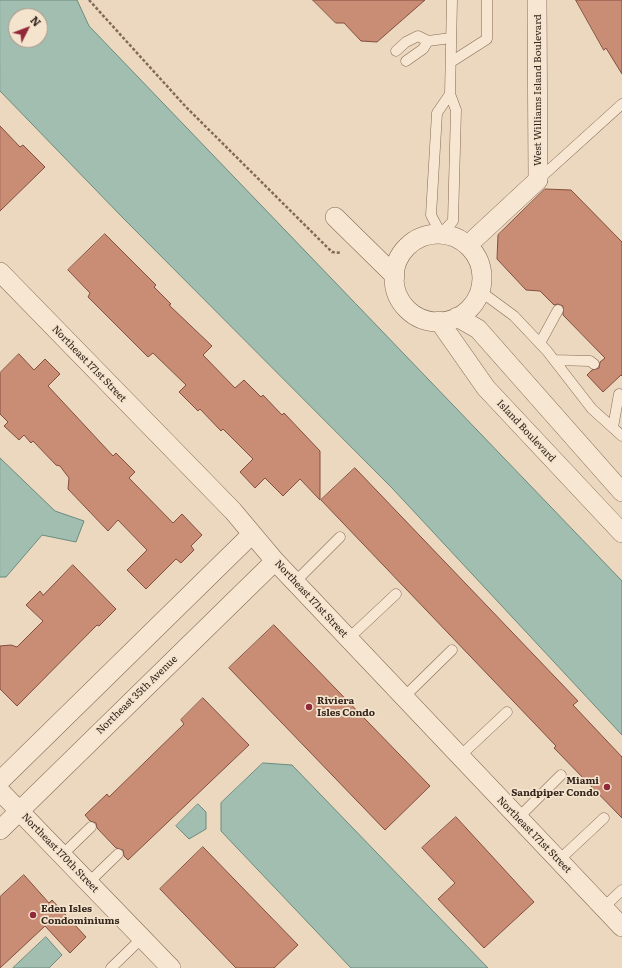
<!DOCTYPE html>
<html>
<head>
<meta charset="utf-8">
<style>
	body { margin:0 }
	#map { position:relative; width:622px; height:968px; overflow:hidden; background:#ecd8be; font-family:Literata,serif }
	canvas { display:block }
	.north { position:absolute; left:8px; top:8px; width:40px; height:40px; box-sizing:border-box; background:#f4e3cd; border:1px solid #a79786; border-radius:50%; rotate:48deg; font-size:11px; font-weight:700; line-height:16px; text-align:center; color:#33241c }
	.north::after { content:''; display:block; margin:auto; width:14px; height:18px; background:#912939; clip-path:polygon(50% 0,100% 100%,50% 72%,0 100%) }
</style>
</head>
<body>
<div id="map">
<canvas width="622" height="968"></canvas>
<div class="north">N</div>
</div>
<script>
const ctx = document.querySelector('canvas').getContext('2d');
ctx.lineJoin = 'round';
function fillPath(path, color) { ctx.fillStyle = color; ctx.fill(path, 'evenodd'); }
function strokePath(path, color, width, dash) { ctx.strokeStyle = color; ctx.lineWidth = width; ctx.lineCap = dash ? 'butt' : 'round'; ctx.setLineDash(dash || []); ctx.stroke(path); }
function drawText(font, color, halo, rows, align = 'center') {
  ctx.font = font + ' Literata,serif'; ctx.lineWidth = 3.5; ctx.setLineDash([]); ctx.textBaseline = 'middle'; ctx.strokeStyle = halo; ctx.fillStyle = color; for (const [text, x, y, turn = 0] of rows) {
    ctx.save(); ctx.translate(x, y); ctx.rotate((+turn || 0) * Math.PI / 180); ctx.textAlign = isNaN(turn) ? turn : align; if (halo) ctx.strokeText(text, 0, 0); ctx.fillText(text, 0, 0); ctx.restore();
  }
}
const water = new Path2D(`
	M 0,0 L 77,0 L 89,26 L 622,581 L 622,735 L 392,488 L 123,218 L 0,91 ZM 16,16 L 40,16 L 40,40 L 16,40 Z
	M 0,458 L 55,511 L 84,521 L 76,542 L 42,535 L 6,577 L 0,577 Z
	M 263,763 L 292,765 L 488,968 L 351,968 L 221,831 L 221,803 Z
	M 198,804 L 206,812 L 206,829 L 189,839 L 176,826 Z
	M 46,937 L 62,955 L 49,968 L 13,968 Z`);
fillPath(water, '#a1beb1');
strokePath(water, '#698b7e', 1);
const building = new Path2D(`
	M 313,0 L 425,0 L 377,42 L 361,41 L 344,23 L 336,23 Z
	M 576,0 L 622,0 L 622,74 L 606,48 L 604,50 Z
	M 0,126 L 20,147 L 23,145 L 45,167 L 0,211 Z
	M 545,189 L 571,190 L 622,242 L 622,376 L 621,375 L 603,392 L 587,375 L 592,370 L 599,368 L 600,362 L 605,358 L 563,315 L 563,306 L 558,304 L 554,305 L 540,291 L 526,290 L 497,259 L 498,235 Z
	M 105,234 L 156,285 L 154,287 L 171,304 L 169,305 L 212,346 L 203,355 L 235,388 L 244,380 L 261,397 L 263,395 L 282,415 L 284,413 L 320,451 L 320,500 L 300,479 L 283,496 L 265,478 L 255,488 L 240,472 L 253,459 L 223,429 L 221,431 L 200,409 L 198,411 L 179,392 L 186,385 L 153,353 L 148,357 L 88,297 L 90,293 L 68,270 Z
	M 19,354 L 34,370 L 45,359 L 60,374 L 48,386 L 113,456 L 116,453 L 135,472 L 129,478 L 173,523 L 182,514 L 202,535 L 191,546 L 194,550 L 181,563 L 176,559 L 146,589 L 127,570 L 147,550 L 118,520 L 108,531 L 68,489 L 69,478 L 60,466 L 56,465 L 33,441 L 31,443 L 24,435 L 19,440 L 4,426 L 8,422 L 0,414 L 0,373 Z
	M 355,468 L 578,701 L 573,705 L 622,757 L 622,818 L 554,748 L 556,746 L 321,500 Z
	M 73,565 L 116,609 L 99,626 L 97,625 L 17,706 L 0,689 L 0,646 L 11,645 L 17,647 L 43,621 L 26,605 L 40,591 L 43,595 Z
	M 274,625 L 430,786 L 385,830 L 229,668 Z
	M 203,698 L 249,745 L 128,860 L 124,856 L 123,850 L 116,848 L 97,828 L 96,823 L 90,821 L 85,815 L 107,794 L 109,797 L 184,724 L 181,720 Z
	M 456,817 L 534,902 L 484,948 L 438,899 L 455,883 L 422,848 Z
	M 203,847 L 298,945 L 274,968 L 236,968 L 160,889 Z
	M 24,875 L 49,903 L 52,900 L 86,937 L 70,953 L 45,926 L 0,968 L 0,897 Z`);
fillPath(building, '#c98c75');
strokePath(building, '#824f3e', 1);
const service = new Path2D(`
	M 428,41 L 451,38
	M 396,51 L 406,42 L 418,36 L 428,41 L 423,49 L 406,61
	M 451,62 L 487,39 L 487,0
	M 450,94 L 456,110 L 453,221 L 441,234 L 431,215 L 437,113 Z
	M 450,94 L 452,0
	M 538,180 L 622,104
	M 480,291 L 514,316 L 547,351 L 592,409 L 622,436
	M 540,343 L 558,310
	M 554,360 L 590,361 L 594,364
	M 613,427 L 619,394
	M 295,582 L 340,537
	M 348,639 L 396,594
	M 403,698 L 452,650
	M 459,757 L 507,712
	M 518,818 L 561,775
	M 62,855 L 91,827
	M 558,861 L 604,818
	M 88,883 L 118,854
	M 603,908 L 622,890
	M 111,968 L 142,938`);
const minor = new Path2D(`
	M 335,217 L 395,276
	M394 278a44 44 0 1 1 88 0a44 44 0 1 1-88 0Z
	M 468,245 L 538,180 L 537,0
	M 0,272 L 233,511 L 275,561 L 622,927
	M 457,317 L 478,329 L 622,492
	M 439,321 L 486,388 L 622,533
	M 0,781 L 252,534
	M 0,791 L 171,968
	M 0,830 L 275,561`);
strokePath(service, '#846958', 11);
strokePath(minor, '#846958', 20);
strokePath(new Path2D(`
	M 89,0 L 186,107 L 332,252 L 341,253`), '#846958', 2.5, [3, 2]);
strokePath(service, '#f7e6d1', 10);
strokePath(minor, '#f7e6d1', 19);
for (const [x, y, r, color] of [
	[309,707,4,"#912939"],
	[607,787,4,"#912939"],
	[33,915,4,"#912939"]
]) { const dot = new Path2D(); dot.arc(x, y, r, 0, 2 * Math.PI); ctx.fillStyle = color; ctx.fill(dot); strokePath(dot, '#f4e3cd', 1.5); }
drawText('10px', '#33241c', '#f4e3cd', [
	["West Williams Island Boulevard",538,90,-90],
	["Northeast 171st Street",89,364,46],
	["Island Boulevard",526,431,47],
	["Northeast 171st Street",311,599,47],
	["Northeast 35th Avenue",137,695,-44],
	["Northeast 171st Street",534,835,46],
	["Northeast 170th Street",60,853,46]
]);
drawText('bold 10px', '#33241c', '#f4e3cd', [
	["Riviera",317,701],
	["Isles Condo",317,713],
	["Miami",599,781,"right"],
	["Sandpiper Condo",599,793,"right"],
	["Eden Isles",41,909],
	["Condominiums",41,921]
], 'left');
</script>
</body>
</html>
